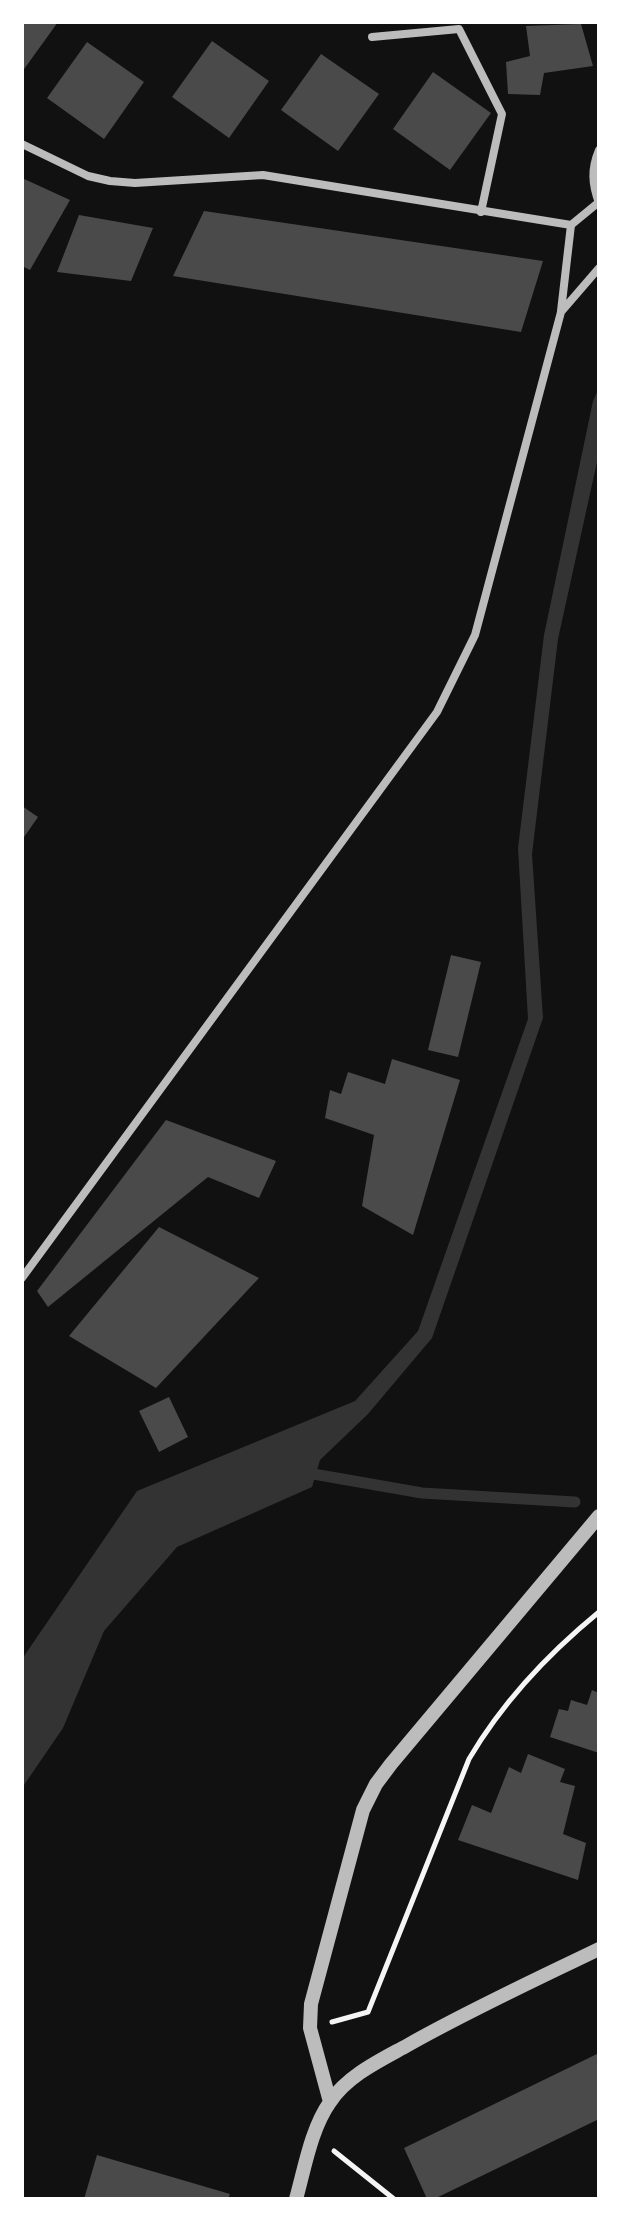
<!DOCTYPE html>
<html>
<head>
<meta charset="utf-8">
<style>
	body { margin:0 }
	#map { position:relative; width:621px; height:2221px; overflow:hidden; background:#111; font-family:"Fira Sans Condensed",sans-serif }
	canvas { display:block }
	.frame { position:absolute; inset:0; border:24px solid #fff; pointer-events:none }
</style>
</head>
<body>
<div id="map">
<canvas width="621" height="2221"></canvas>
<div class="frame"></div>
</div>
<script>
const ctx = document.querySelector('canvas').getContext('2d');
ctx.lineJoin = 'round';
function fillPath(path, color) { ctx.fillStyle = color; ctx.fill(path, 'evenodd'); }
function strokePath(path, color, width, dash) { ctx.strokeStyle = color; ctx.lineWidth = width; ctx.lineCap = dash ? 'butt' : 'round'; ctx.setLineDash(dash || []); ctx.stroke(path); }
fillPath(new Path2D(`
	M 599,388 L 599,453 L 558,639 L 532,854 L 543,1018 L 432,1338 L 368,1414 L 320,1460 L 312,1487 L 177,1547 L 104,1631 L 63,1728 L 22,1788 L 22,1659 L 137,1491 L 355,1401 L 418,1331 L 528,1019 L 518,848 L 544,635 L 593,401 Z`), '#333');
strokePath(new Path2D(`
	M 302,1472 L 422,1493 L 575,1502`), '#333', 11);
fillPath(new Path2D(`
	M 22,22 L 58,22 L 22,72 Z
	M 581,24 L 593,66 L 544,73 L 540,95 L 508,94 L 506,62 L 530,56 L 526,26 Z
	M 212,41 L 269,81 L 229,138 L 172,97 Z
	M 87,42 L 144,82 L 104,139 L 47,98 Z
	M 321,54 L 379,94 L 338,151 L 281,110 Z
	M 433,72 L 491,113 L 450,170 L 393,129 Z
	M 22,178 L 70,200 L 30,270 L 22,266 Z
	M 204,211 L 543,261 L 521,332 L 173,276 Z
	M 79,215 L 153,228 L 131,281 L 57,272 Z
	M 22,806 L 38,817 L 22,840 Z
	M 451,955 L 481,962 L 458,1057 L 428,1050 Z
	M 392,1059 L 460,1080 L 413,1235 L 362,1206 L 374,1135 L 325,1118 L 330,1090 L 341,1094 L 348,1072 L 385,1084 Z
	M 166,1120 L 276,1161 L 259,1198 L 208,1177 L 48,1307 L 37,1291 Z
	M 159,1227 L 259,1278 L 156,1388 L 69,1336 Z
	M 169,1397 L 188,1437 L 159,1452 L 139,1411 Z
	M 592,1690 L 599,1693 L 599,1753 L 550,1737 L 559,1709 L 568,1711 L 571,1700 L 587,1705 Z
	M 528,1754 L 565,1769 L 560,1782 L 575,1786 L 563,1834 L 586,1843 L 578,1880 L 458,1840 L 472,1805 L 491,1813 L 509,1767 L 521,1773 Z
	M 599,2053 L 599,2119 L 434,2199 L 427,2199 L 404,2148 Z
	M 97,2155 L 230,2194 L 228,2199 L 84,2199 Z`), '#4a4a4a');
strokePath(new Path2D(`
	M 332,2022 L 368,2012 L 469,1759 C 502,1703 549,1653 599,1612
	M 334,2151 L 394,2199`), '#f5f5f5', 5);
strokePath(new Path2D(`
	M 372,37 L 459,29 L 502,114 L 481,212
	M 22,144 L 88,176 L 110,181 L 135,183 L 263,175 L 571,225
	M 599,150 C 591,169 592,184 599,203
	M 561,311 L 571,225 L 599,202
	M 22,1278 L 437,712 L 475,635 L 561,312 L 599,268`), '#bcbcbc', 8);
strokePath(new Path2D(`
	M 330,2102 L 310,2028 L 311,2004 L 363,1810 L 376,1784 L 391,1764 L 599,1516
	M 296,2199 C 305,2167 311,2129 330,2102 C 348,2075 381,2060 408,2045 C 470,2010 535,1980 599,1949`), '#bcbcbc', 14);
</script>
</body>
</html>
